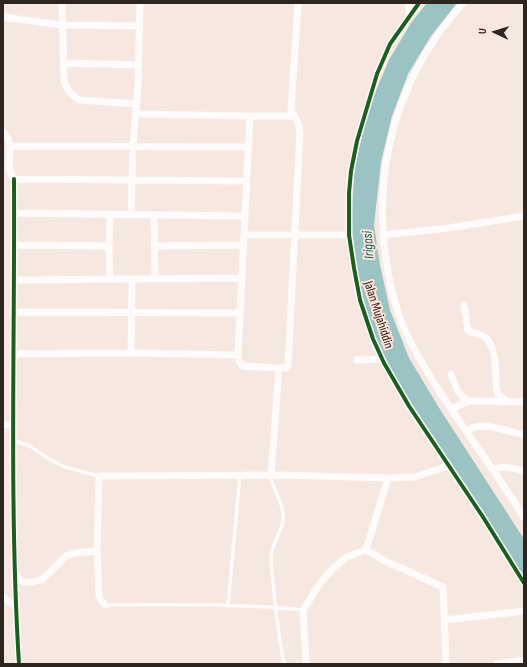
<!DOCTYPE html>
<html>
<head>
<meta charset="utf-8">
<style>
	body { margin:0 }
	#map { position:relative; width:527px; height:667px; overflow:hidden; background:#f6e7e1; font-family:"Sofia Sans Condensed",sans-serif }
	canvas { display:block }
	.frame { position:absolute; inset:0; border:4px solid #2e2420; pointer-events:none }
	.north { position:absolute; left:475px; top:12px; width:40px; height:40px; -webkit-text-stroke:3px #fee3d9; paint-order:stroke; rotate:274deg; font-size:11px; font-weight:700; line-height:16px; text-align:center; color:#2e2420 }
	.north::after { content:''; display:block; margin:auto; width:14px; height:18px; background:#2e2420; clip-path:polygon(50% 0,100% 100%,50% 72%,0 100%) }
</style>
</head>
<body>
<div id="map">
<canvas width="527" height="667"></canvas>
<div class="frame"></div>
<div class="north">U</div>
</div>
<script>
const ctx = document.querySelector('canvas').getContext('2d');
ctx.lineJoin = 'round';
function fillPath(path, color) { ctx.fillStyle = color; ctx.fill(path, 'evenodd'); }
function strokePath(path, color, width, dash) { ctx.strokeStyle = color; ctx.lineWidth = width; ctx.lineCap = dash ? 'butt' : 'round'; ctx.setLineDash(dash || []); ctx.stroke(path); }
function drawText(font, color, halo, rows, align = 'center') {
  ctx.font = font + ' "Sofia Sans Condensed",sans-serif'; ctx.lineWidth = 4; ctx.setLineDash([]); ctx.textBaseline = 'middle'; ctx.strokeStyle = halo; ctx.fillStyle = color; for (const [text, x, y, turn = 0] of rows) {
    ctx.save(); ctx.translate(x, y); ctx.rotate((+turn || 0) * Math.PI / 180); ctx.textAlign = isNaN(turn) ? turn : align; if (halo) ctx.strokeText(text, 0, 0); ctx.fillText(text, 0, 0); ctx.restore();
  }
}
fillPath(new Path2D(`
	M 427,3 L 457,3 L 431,36 L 408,74 L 392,116 L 381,162 L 374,225 L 380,265 L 390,310 L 409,358 L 441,411 L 524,539 L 524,579 L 385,362 L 369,322 L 354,260 L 351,216 L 355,165 L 369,107 L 389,60 L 411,23 Z`), '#9bc3c3');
strokePath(new Path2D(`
	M 13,440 L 30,446 L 49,459 L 65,467 L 99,476
	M 271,475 C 270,485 282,500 283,513 C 285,529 272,541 271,557 C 271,565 272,573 273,581 C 275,609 279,636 284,664
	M 105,605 C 171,605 238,603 303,610
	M 228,606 L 240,475`), '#fefbfa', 3.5);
strokePath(new Path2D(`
	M 62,3 L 64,82 C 67,90 72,96 80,100 L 137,104
	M 409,3 L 409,15
	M 419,3 L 390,44 L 377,74 L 357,141 L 351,171 L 349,193 L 349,235 L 354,268 L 360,300 L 373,339 L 384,363 L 409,406 L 483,517 L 524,583
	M 463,3 C 399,74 372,165 386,260 C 390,287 397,316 410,341 C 442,403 488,458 524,518
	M 3,17 L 62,25 L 140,26
	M 63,63 L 138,65
	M 136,114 L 250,116
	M 3,132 C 17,144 3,167 14,179 L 246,181
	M 10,146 L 248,147
	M 14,179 C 15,340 9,503 19,664
	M 14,213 L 245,216
	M 131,215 L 133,146 L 138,84 L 140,3
	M 154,215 L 155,278
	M 244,235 L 349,235
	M 383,235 L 448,228 L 524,216
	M 14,245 L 109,246
	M 155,246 L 243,245
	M 110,279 L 109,246 L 110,214
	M 14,280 L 242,278
	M 464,305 L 468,330 C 473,334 480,333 485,337 C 499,350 494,374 497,391 L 498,394 L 507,401
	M 13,312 L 240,313
	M 131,353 L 132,279
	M 13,354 L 131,353 L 238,355 L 239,361 L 243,366 L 279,368
	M 238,355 L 250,116 L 294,116
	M 357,360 L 382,359
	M 451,374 C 455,385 457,394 468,401
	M 452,409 L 468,401 L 524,402
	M 3,425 L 13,425
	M 466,431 C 482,420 506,431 524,435
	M 492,470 C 503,465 513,468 524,471
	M 271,475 L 279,368 L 286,368 L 288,365 L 300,132 L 298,123 L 291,110 L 298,3
	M 388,478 L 366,550 L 385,561 L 443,587 L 446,664
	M 15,576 L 23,582 L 33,582 L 43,579 L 66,556 L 76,553 L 97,551
	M 3,597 L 15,606
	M 105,605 L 101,601 L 99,595 L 97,551 L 99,476 L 283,475 L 388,478 L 415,477 L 448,466
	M 445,620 L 524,611
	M 306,664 L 303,610 L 321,582 L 334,567 L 347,557 L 366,550
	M 497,664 L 524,660`), '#fefbfa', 7);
strokePath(new Path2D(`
	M 419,3 L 390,44 L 377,74 L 357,141 L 351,171 L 349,193 L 349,235 L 354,268 L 360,300 L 373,339 L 384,363 L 409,406 L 483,517 L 524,583
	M 14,179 C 15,340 9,503 19,664`), '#1b5e20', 4);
drawText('13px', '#2e2420', '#fee3d9', [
	["Jalan Mujahiddin",378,315,72]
]);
drawText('italic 14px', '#046366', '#fee3d9', [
	["Irigasi",369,245,-94]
]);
</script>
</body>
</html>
